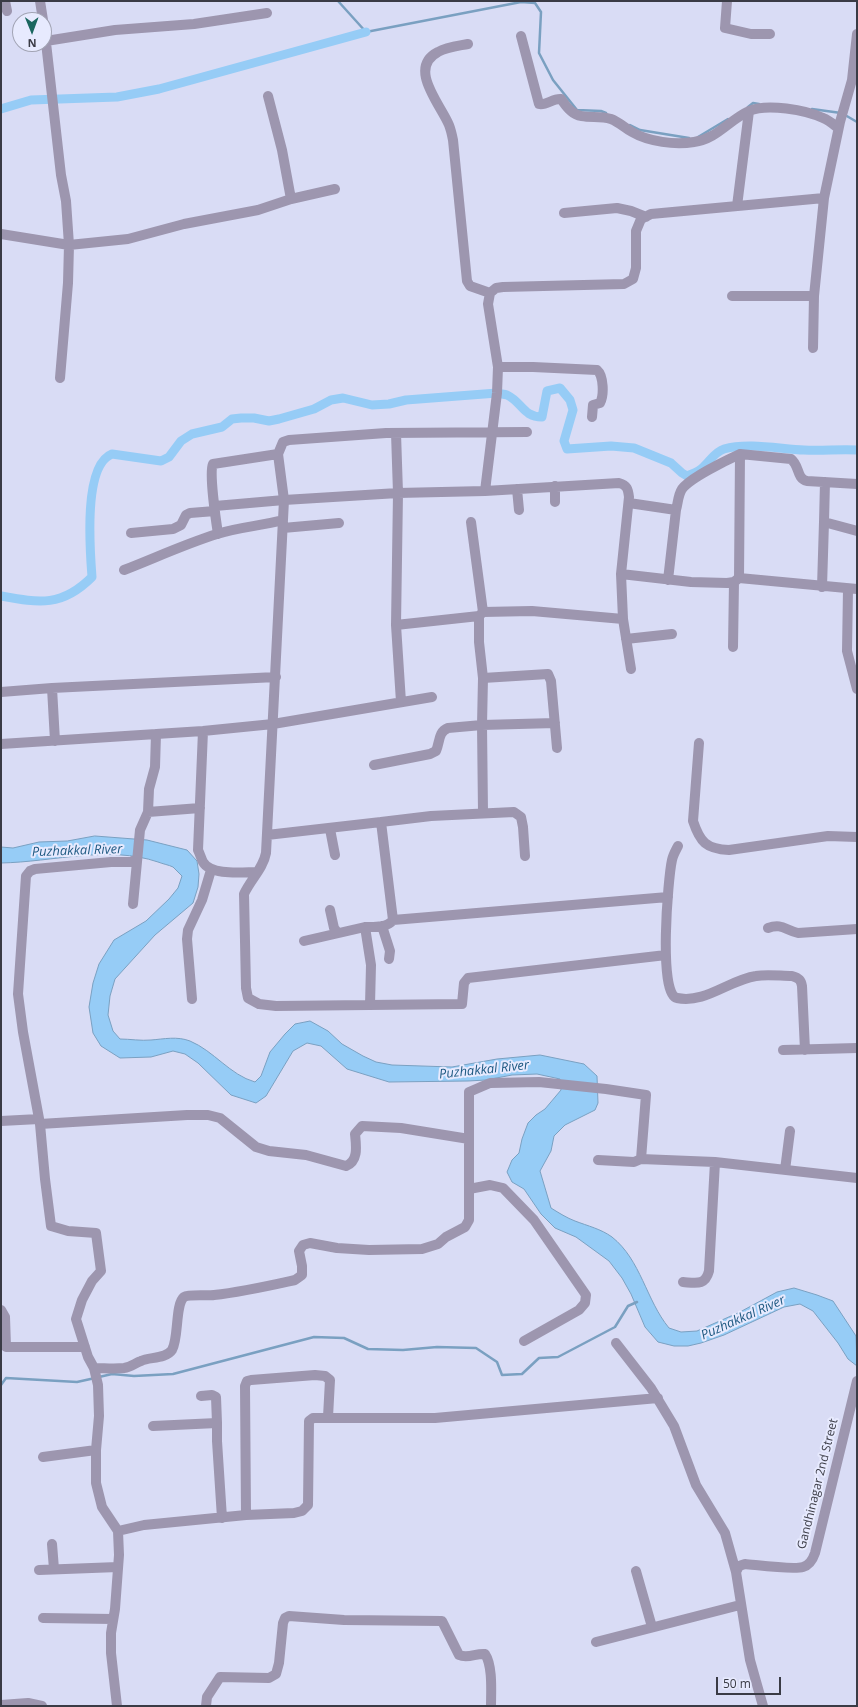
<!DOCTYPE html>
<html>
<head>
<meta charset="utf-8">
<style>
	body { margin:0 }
	#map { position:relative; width:858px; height:1707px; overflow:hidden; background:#d9dcf5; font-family:"Open Sans",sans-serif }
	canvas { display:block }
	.frame { position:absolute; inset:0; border:2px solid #3a3b45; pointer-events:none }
	.north { position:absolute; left:12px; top:12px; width:40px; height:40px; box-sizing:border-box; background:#e7eafe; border:1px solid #a2a4b4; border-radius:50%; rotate:179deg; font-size:11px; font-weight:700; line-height:16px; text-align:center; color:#3a3b45 }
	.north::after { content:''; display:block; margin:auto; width:14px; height:18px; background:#1a665f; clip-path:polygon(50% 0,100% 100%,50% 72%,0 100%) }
	.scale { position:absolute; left:716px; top:1677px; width:65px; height:18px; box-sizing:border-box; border:2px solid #3a3b45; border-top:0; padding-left:5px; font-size:12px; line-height:14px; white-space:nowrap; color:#3a3b45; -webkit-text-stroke:3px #e7eafe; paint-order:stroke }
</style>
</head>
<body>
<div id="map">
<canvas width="858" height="1707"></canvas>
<div class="frame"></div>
<div class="north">N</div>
<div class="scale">50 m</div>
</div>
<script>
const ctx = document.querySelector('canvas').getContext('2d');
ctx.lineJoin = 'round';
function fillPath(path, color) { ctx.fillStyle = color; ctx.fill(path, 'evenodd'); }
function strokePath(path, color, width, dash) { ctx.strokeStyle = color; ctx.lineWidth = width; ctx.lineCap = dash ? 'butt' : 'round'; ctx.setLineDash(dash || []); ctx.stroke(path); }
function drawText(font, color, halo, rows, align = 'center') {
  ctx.font = font + ' "Open Sans",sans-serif'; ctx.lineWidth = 4; ctx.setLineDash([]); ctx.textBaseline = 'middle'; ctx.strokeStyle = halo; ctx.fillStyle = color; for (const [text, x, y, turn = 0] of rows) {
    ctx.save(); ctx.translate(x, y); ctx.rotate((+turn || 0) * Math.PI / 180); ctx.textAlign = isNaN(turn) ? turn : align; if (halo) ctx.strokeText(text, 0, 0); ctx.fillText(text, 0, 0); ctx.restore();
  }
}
const water = new Path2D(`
	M 95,836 L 147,840 L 187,850 L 197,861 L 199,874 L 198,887 L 193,903 L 155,935 L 115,979 L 110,996 L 108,1015 L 113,1031 L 120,1039 C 130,1039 141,1041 151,1040 C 164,1039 177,1036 190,1041 C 214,1051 230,1075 255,1082 L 261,1076 L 270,1052 L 285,1034 L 295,1024 L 310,1021 L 328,1031 L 342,1044 L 363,1056 L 376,1062 L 392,1065 L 452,1067 L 497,1059 L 540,1055 L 584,1064 L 597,1076 L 598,1103 L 595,1110 L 565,1125 L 554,1136 L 551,1151 L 540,1171 L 551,1208 C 559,1213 567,1218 575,1221 C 588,1226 601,1229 612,1237 C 641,1260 646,1300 669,1328 L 681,1332 L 697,1331 L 740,1312 L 777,1292 L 794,1288 L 817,1295 L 833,1301 L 856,1336 L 857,1366 L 848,1359 L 838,1343 L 813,1311 L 800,1304 L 784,1307 L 724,1335 L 701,1343 L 688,1346 L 674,1346 L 658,1342 L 645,1327 L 631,1294 L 622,1278 L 609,1261 L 576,1237 L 555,1228 L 541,1214 L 524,1189 L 512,1182 L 507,1172 L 512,1160 L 519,1153 L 522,1139 L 528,1123 L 536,1115 L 545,1109 L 561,1090 L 560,1079 L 537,1074 L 512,1075 L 486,1080 L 468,1081 L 389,1082 L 347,1069 L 321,1046 L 307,1043 L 293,1051 L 266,1096 L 256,1103 L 231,1095 L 198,1063 L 185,1054 L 173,1051 L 151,1057 L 120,1058 L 101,1046 L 93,1033 L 89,1007 L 93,983 L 99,964 L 114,940 L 146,921 L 169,899 L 178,888 L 182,876 C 179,873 176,870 173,867 C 169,865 163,864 158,862 C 108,845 53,862 1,863 L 1,847 L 13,848 L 39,842 L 67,841 Z`);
fillPath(water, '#96ccf6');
strokePath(water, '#7aa0c1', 1);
strokePath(new Path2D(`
	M 338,1 L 366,32 L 521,2 L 535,3 L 541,12 L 539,53 L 553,80 L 577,110 L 601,111 L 606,113
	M 748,107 L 753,103 L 759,104
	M 812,109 L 841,113
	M 845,115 L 857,122
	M 630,125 L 640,130 L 689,138
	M 698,137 L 728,119
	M 99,1377 L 112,1374 L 134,1376 L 173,1374 L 314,1337 L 344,1338 L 368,1349 L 403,1350 L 437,1347 L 476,1348 L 497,1362 L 502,1375 L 522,1374 L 539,1358 L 558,1357 L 615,1327 L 628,1306 L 637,1302
	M 1,1385 L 6,1378 L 77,1382 L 95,1378`), '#7aa0c1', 2.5);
strokePath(new Path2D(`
	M 1,109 L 31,100 L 117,97 L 159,89 L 366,32
	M 1,596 C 40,603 62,607 92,577 C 90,551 83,465 112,454 L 161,461 L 169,457 L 181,441 L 192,434 L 222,427 L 232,419 L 241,418 L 254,418 L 269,421 L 279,419 L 314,409 L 331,400 L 343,398 L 372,405 L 389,404 L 406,400 L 497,393 C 500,394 504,394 507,395 C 522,402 523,417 542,417 L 547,391 L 560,388 L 570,400 L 573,410 L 564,441 L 567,449 L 611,446 L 634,448 L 671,463 L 682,473 L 687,476 C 692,474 697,472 701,469 C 709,463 714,452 724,449 C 748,442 780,449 804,450 C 822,451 839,449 857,450`), '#96ccf6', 9);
strokePath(new Path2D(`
	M 5,1 L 7,11
	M 40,1 L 43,20
	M 727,1 L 725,28 L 751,34 L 770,34
	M 44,25 L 61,175 L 66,201 L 69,245 L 68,283 L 60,378
	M 521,36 L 539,104 C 546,106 553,98 561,99 C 564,103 567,108 571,111 C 582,121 598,114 611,119 C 619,122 625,128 632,132 C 649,142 675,145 694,142 C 717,139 729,120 749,111 C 767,103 806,110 823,118 C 829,120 833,124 838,128
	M 46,41 L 115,30 L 194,24 L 267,13
	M 468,44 C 458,46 447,47 438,52 C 407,68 441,105 449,125 C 451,130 452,135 453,140 L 467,281 L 470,286 L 490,293
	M 268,96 L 282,150 L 291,199
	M 737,206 L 749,111
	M 564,213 L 617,208 L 631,211 L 646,217
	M 1,234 L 69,245 L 128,239 L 184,224 L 258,210 L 291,199 L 335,189
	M 732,296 L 814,296
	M 813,348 L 814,296 L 824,198 L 840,122 L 852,80 L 857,34
	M 498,367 L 533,367 L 597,370 C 604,376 604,396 600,403 L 593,405 L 592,417
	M 396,433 L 398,493 L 396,625 L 401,702
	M 278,454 L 283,442 L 289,440 L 386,433 L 527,432
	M 555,486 L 555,502
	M 517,489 L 519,510
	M 485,491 L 497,393 L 498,367 L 488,304 L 490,293 L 496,288 L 503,287 L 624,284 L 633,279 L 636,268 L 636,231 L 641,219 L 651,214 L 824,198
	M 629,503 L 676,510 C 678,503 678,495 682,489 C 690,478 727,460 740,454
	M 215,506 L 284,500 L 278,454 L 213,464 C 209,472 216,521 218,534
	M 471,522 L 483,612
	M 824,522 L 825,482
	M 283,528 L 339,523
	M 131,533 L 173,529 L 181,525 L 186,515 L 190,513 L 215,511
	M 124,570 C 155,558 185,544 217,534 C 238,527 261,526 283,520
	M 621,574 L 629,497 C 628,489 627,485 619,483 L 485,491 L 398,493 L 284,500 L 266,853 C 263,869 251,879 244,894 L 246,988 L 248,998 L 259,1004 L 276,1006 L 462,1004 L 464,983 L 468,978 L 666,955
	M 739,578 L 740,454 L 791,459 C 800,466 796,478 807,481 L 857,484
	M 668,580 L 676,510
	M 822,587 L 824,522 L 857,531
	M 848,589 L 847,651 L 857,689
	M 623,619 L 631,669
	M 396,625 L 479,616
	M 626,639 L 672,634
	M 733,647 L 734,582 L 739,578 L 857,589
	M 483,678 L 548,674 L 551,681 L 557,748
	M 52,688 L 55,741
	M 1,692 L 52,688 L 276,677
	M 555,723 L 482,725 L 483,678 L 479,642 L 479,616 L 483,612 L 532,611 L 623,619 L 621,574 L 691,582 L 727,583 L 734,582
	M 203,731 L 198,850 C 200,854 201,858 203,862 C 211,876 243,872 257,872
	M 699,743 L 693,821 C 700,842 706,849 729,850 L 828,836 L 857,837
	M 1,744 L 203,731 L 273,724 L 432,697
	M 374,765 L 430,754 L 436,751 C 440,742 438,732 448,728 L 482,725 L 483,812
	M 148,812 L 200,808
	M 330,829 L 335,855
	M 267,835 L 381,822
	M 678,846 C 676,850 673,855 672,860 C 668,878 658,995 677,998 C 705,1004 729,980 756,976 C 767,974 781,976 792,976 C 799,978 801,980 802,986 L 805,1050
	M 133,904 L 140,830 L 148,812 L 149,789 L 155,767 L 156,734
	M 330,910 L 334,928 L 338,933
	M 393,920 L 668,897
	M 382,926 L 390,951 L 389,959
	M 768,928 C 782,923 785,930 798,933 L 857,929
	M 304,941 L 365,927
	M 192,999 L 187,939 L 188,930 L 202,900 L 211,870
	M 370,1005 L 371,965 L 365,927 C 374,927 387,928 393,920 L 381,822 L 431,816 L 514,812 L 521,817 L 523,827 L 525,856
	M 783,1050 L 857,1048
	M 1,1121 L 39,1119
	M 40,1124 L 187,1115 L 208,1115 L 220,1118 L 256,1147 L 269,1151 L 306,1155 L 346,1166 C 359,1161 356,1145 355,1134 L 362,1126 L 401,1128 L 469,1139
	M 598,1160 L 634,1162 L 641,1159
	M 785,1170 L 790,1131
	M 469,1189 L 490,1185 L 503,1188 L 534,1220 L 586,1295 L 585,1303 L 579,1310 L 524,1341
	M 683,1282 C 696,1283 705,1286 709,1271 L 715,1162
	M 1,1310 L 5,1317 L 6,1347 L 85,1347
	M 616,1343 L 651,1388 L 674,1426 L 696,1485 L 725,1533 L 736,1572 L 750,1660 L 763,1706
	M 94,1368 C 104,1368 114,1369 124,1368 C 131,1367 135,1363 141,1361 C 149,1357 166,1359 172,1350 C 179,1338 175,1304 184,1297 C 189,1294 207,1296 214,1295 C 242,1292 268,1286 295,1280 L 302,1275 L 302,1266 L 299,1251 L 303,1245 L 310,1243 L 337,1248 L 369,1250 L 422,1249 L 438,1244 L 446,1237 L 465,1227 L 469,1220 L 469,1092 L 490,1083 L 539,1082 L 606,1089 L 646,1095 L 641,1159 L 715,1162 L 857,1178
	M 201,1396 L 212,1395 L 216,1397 L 217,1423
	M 153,1426 L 217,1423 L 217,1441 L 222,1518
	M 43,1457 L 96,1450
	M 246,1515 L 245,1386 L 247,1381 L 251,1380 L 315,1375 L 325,1376 L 330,1380 L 328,1417
	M 118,1531 L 144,1525 L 246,1515 L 294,1513 L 302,1511 L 308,1505 L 309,1421 L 313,1418 L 435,1418 L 658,1398
	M 52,1544 L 54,1569
	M 39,1570 L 118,1567
	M 636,1571 L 652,1627
	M 736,1572 L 739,1566 L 745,1564 C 757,1565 793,1570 803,1567 C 810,1565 813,1559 815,1553 L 857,1381
	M 43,1618 L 113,1619
	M 596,1642 L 740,1605
	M 1,1705 L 28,1703 L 42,1706
	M 117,1706 L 111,1653 L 111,1633 L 115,1609 L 119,1555 L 118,1531 L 102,1507 L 96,1483 L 96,1450 L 99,1416 L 98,1385 L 94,1368 L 88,1357 L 76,1319 L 82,1300 L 92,1281 L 101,1271 L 96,1233 L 68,1231 L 51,1226 L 45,1179 L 40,1124 L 23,1032 L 18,994 L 26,876 L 30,871 L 35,869 L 111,862 L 131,862 L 137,859
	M 206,1706 L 207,1697 L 220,1677 L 269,1678 L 276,1674 L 279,1663 L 283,1623 L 285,1618 L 289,1616 L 344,1620 L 442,1621 L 459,1655 C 468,1659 476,1653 485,1654 C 493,1666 491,1692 491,1706`), '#9d96af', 10);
drawText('12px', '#3a3b45', '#e7eafe', [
	["Gandhinagar 2nd Street",818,1484,-76]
]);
drawText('italic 13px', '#1e5982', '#e7eafe', [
	["Puzhakkal River",77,851,-2],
	["Puzhakkal River",484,1070,-6],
	["Puzhakkal River",743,1318,-24]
]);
</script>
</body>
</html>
